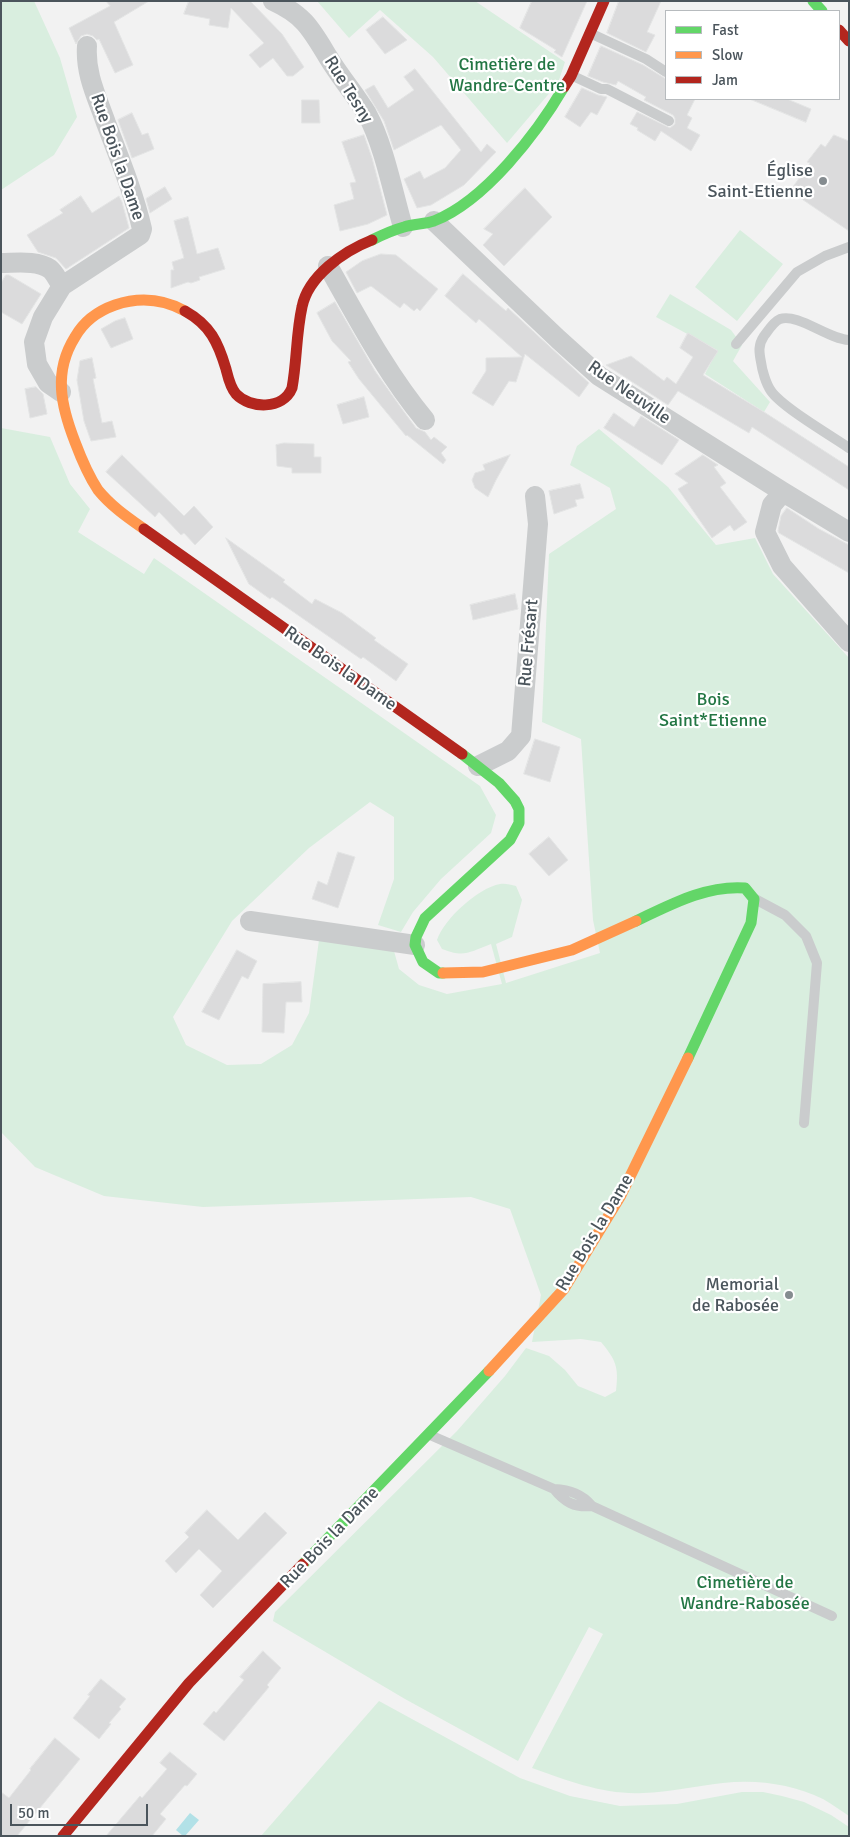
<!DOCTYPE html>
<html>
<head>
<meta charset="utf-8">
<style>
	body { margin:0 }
	#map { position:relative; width:850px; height:1837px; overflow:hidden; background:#f2f2f2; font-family:Signika,sans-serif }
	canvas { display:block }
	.frame { position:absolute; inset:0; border:2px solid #4b555c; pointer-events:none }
	.legend { position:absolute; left:665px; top:10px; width:175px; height:90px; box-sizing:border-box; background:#fff; border:1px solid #b7bbbe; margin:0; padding:6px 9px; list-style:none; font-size:15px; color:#4b555c }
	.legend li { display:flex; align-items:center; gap:10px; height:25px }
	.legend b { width:25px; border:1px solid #b7bbbe }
	.scale { position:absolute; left:10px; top:1804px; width:138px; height:22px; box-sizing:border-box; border:2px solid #4b555c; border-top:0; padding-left:6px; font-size:15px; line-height:18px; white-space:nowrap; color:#4b555c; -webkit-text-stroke:4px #fff; paint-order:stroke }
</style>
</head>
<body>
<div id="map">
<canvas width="850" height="1837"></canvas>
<div class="frame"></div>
<ul class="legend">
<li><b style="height:6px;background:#63d668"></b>Fast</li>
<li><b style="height:6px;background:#ff974d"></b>Slow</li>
<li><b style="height:6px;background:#b3261e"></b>Jam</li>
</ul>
<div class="scale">50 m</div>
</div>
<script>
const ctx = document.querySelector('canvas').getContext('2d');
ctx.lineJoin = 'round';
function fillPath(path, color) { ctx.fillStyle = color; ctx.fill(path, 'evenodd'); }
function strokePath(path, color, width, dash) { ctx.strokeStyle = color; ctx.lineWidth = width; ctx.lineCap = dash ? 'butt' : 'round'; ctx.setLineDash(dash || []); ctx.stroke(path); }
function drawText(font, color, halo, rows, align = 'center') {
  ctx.font = font + ' Signika,sans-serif'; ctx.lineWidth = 4.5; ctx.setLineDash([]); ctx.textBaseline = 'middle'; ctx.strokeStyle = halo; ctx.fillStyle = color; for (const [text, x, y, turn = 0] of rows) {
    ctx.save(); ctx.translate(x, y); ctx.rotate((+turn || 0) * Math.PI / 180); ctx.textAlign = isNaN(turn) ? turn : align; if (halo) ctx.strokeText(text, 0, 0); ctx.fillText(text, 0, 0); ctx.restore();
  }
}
fillPath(new Path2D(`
	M 1,1 L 34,1 L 60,58 L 77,117 L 54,155 L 1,190 Z
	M 317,1 L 475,1 L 565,62 L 558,83 L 507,143 L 433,57 L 380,10 L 349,38 Z
	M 740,230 L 783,264 L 737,321 L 695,287 Z
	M 670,294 L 731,330 L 742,345 L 733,361 L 770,402 L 764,412 L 705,374 L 717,350 L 656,317 Z
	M 1,428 L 50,437 L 70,484 L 90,509 L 78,532 L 144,574 L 154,558 L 480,786 L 496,815 L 491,833 L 441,879 L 413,912 L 401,932 L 378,925 L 394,879 L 394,817 L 370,802 L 309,848 L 232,921 L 173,1017 L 186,1045 L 227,1065 L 261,1064 L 292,1045 L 309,1013 L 319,940 L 394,951 L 399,969 L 419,985 L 447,994 L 502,984 L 491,944 C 469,952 465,958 442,949 L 437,940 C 444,919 478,888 500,884 C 505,883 511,885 516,886 L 522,900 L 512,937 L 496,944 L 506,983 L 600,953 L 593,920 L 581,739 L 542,722 L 549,554 L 616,509 L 610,488 L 570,465 L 577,446 L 599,429 L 668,487 L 716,545 L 755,538 L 773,574 L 849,658 L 849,1816 C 840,1810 832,1804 823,1799 C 793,1784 756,1779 723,1783 C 696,1786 670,1792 643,1793 C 605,1795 568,1781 532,1768 L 603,1634 L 589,1627 L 518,1761 L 405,1699 L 273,1621 L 275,1612 L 457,1431 L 505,1376 L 526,1348 L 549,1356 L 565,1370 L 578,1386 L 605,1397 L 616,1391 C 619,1367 616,1360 601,1342 L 581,1339 L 532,1342 L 541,1295 L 510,1209 L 471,1197 L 203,1207 L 104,1196 L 35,1167 L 1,1132 Z
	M 379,1701 L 520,1778 L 570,1796 L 620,1806 L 677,1804 L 742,1792 L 763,1792 L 782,1796 L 804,1802 L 831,1815 L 849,1827 L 849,1836 L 261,1836 Z`), '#d9eedf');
fillPath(new Path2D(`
	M 190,1813 L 199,1820 L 185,1836 L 183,1836 L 176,1830 Z`), '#b2e1e7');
const building = new Path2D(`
	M 106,1 L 149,1 L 114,22 L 133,65 L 115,73 L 99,39 L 97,40 L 93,36 L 87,34 L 81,36 L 76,44 L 69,28 L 110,6 Z
	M 189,1 L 250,1 L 282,34 L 304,67 L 293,76 L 287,76 L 273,58 L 260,68 L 249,55 L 264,43 L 231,8 L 228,28 L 209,25 L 210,19 L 184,14 Z
	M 532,1 L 587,1 L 562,57 L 554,52 L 556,50 L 520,28 Z
	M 619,1 L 661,1 L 647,32 L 655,35 L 646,52 L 607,33 Z
	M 383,17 L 407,40 L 385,54 L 366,30 Z
	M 601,46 L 643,65 L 666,79 L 666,99 L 695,99 L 687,115 L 692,118 L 687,128 L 700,135 L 691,151 L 661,131 L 655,141 L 637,130 L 638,128 L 630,124 L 637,112 L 670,128 L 675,124 L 675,118 L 673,115 L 644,100 L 646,97 L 618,81 L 616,85 L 603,82 L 588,76 Z
	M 415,69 L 481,152 L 487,144 L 496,152 L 464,185 L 431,205 L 417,208 L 404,179 L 420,171 L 424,179 L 445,168 L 461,150 L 441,125 L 394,150 L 384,121 L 365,90 L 374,85 L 388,108 L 414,90 L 404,77 Z
	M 582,88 L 598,95 L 607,97 L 597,115 L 591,112 L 580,127 L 565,117 Z
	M 750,99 L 787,99 L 811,109 L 806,122 Z
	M 302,100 L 319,100 L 320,123 L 302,123 Z
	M 132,113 L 142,135 L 148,133 L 154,149 L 132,158 L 118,120 Z
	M 364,135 L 372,158 L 387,215 L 368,224 L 340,231 L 334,205 L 354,199 L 350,183 L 356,182 L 342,142 Z
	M 834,135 L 849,141 L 849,231 L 790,191 L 810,163 L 807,162 L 821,144 L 825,147 Z
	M 165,187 L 172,199 L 150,213 L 146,199 Z
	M 525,188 L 552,217 L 504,266 L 483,245 L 493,234 L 484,229 Z
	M 81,196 L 92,213 L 119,196 L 122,202 L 129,228 L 66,269 L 56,258 L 38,252 L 27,235 L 63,213 L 60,210 Z
	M 188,217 L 197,254 L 218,248 L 225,269 L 199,277 L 200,280 L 191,283 L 188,282 L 171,288 L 171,270 L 174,270 L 172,262 L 184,258 L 174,221 Z
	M 381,254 L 396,255 L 438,289 L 420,311 L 417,308 L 414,311 L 404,303 L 400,308 L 371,286 L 357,293 L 346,272 L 362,261 Z
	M 463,274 L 506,311 L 508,308 L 589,383 L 579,397 L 525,354 L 516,382 L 509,381 L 493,406 L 472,393 L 486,371 L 486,358 L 522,357 L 479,319 L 476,323 L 445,296 Z
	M 6,275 L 9,275 L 41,294 L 22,324 L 1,312 L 1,283 Z
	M 335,302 L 375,371 L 402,409 L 416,428 L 425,432 L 431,440 L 434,437 L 447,447 L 441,453 L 446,460 L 443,464 L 407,435 L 406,436 L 359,379 L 348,362 L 351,361 L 332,341 L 317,313 Z
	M 125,318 L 133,339 L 111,348 L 101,329 L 115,321 Z
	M 688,333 L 718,351 L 703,375 L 764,412 L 849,467 L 849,490 L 752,427 L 749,433 L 678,391 L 668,405 L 606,365 L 631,356 L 664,381 L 667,377 L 676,384 L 693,357 L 680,348 Z
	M 92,358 L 96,378 L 93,379 L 102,423 L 112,421 L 116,437 L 91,441 L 84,421 L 77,380 L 80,361 Z
	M 36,387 L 43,394 L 47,414 L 30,418 L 25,389 Z
	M 364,397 L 369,417 L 343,424 L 337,405 Z
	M 614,413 L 634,427 L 641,416 L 679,440 L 662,465 L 604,428 Z
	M 284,443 L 314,444 L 314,457 L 321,457 L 321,473 L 292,473 L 292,468 L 277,466 L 276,445 Z
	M 122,455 L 184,516 L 194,506 L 213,527 L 195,545 L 184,533 L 181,535 L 159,512 L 155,517 L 106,472 Z
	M 510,455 L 496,480 L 488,497 L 475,488 L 472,480 L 475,473 L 485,470 L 483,465 Z
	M 703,455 L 718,465 L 714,467 L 726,483 L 720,487 L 747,522 L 734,531 L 730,525 L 712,538 L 678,489 L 688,483 L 675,474 Z
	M 580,484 L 584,498 L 575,500 L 577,506 L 554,514 L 549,491 Z
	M 787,508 L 819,529 L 849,545 L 849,573 L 779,533 L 778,531 L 781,516 Z
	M 226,538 L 285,580 L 283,582 L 312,604 L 315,599 L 342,613 L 376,638 L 374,640 L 408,664 L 396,681 L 363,657 L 361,659 L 272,597 L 270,599 L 249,584 Z
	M 515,594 L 518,609 L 473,620 L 470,605 Z
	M 535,739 L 560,747 L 550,782 L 524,774 Z
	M 549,837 L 568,860 L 549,876 L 529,854 Z
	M 338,852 L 355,857 L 338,908 L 312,899 L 318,881 L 327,885 Z
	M 237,950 L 257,961 L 248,979 L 242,976 L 219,1020 L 202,1012 Z
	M 301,982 L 302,1002 L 286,1002 L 284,1033 L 262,1032 L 263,984 Z
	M 207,1510 L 238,1540 L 265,1512 L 287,1533 L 213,1608 L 200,1595 L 222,1571 L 199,1549 L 176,1573 L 165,1561 L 189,1537 L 185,1533 Z
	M 263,1651 L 281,1668 L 267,1685 L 269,1687 L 224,1741 L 203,1724 L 214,1711 L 216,1713 L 244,1680 L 240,1677 Z
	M 101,1679 L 126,1699 L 119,1707 L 121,1709 L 109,1723 L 111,1724 L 99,1739 L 73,1718 L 90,1696 L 88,1695 Z
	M 55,1738 L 80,1759 L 17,1836 L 1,1836 L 1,1792 L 9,1798 L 31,1770 L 30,1769 Z
	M 170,1752 L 197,1774 L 187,1786 L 185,1785 L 160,1814 L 166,1819 L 152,1836 L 106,1836 L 140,1796 L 142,1798 L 167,1769 L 160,1763 Z`);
fillPath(building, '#dbdbdc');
strokePath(building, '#e3e4e4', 1);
strokePath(new Path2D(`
	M 592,34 L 646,59 L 666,72
	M 573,76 L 601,89 L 607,89 L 669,121
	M 849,340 C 828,339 798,313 780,319 C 773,322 768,331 764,336 C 758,345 759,352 761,362 C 762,370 766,384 771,391 C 782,407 830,435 849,448
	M 736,344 L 797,272 L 825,256 L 849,247
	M 755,899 L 785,915 L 806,936 L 817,963 L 804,1123
	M 430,1435 L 554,1489 C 570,1490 582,1494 592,1506 L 832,1616
	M 554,1489 C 564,1502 575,1508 592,1506`), '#cacccd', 10);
strokePath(new Path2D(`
	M 273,1 C 304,15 311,29 328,57 C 340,77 355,94 367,114 C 384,145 393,193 403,227
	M 434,221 L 558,339 L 599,376 L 783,492 L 849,532
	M 1,263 C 16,263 37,260 50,269 C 55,273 58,281 62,286
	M 328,266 C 358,319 386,373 425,420
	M 61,392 L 48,383 L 37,364 L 34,342 L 43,317 L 62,286 L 140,235 L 142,229 C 134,194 119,157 106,123 C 97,97 85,74 87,46
	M 783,492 L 772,505 L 765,532 L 782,566 L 849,642
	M 478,766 L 508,751 L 521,736 L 538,524 L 535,496
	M 250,921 L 415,945`), '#cacccd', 20);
strokePath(new Path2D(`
	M 813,1 L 822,11
	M 372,240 C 382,235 393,230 404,227 C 414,224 425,224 434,221 C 485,201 537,133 564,87
	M 636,921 C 670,905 706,885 745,888 L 754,899 L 751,923 L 688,1058
	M 443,973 L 439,973 L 423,962 L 415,945 L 416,937 L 425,918 L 510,840 L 519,823 L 519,809 L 515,801 L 499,783 L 462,754
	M 303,1564 L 489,1371`), '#63d668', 11);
strokePath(new Path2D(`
	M 144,529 C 127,517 111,506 98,490 C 88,475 81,458 75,442 C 61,406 53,372 75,337 C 84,321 98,311 115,305 C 139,297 163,299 185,311
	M 443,973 L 483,972 L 572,950 L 636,921
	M 489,1371 L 564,1289 L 620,1197 L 688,1058`), '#ff974d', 11);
strokePath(new Path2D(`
	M 839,30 L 849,41
	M 564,87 L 571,76 L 604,1
	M 185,311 C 210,325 218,342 226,369 C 228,377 230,387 236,394 C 250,409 283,410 292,388 C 297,361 296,334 302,307 C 308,276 344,251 372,240
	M 144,529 L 462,754
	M 63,1836 L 189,1683 L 303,1564`), '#b3261e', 11);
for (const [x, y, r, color] of [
	[823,181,5,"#858c90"],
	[789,1295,5,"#858c90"]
]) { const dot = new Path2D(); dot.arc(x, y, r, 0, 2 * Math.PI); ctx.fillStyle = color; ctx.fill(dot); strokePath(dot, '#fff', 2); }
drawText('18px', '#237644', '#fff', [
	["Cimetière de",507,65],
	["Wandre-Centre",507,86],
	["Bois",713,700],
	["Saint*Etienne",713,721],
	["Cimetière de",745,1583],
	["Wandre-Rabosée",745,1604]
]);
drawText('18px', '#4b555c', '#fff', [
	["Rue Tesny",348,90,58],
	["Rue Bois la Dame",117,157,71],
	["Rue Neuville",629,393,35],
	["Rue Frésart",529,643,-85],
	["Rue Bois la Dame",340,669,35],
	["Rue Bois la Dame",595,1233,-59],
	["Rue Bois la Dame",330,1538,-46]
]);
drawText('18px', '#4b555c', '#fff', [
	["Église",813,171],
	["Saint-Etienne",813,192],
	["Memorial",779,1285],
	["de Rabosée",779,1306]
], 'right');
</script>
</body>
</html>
